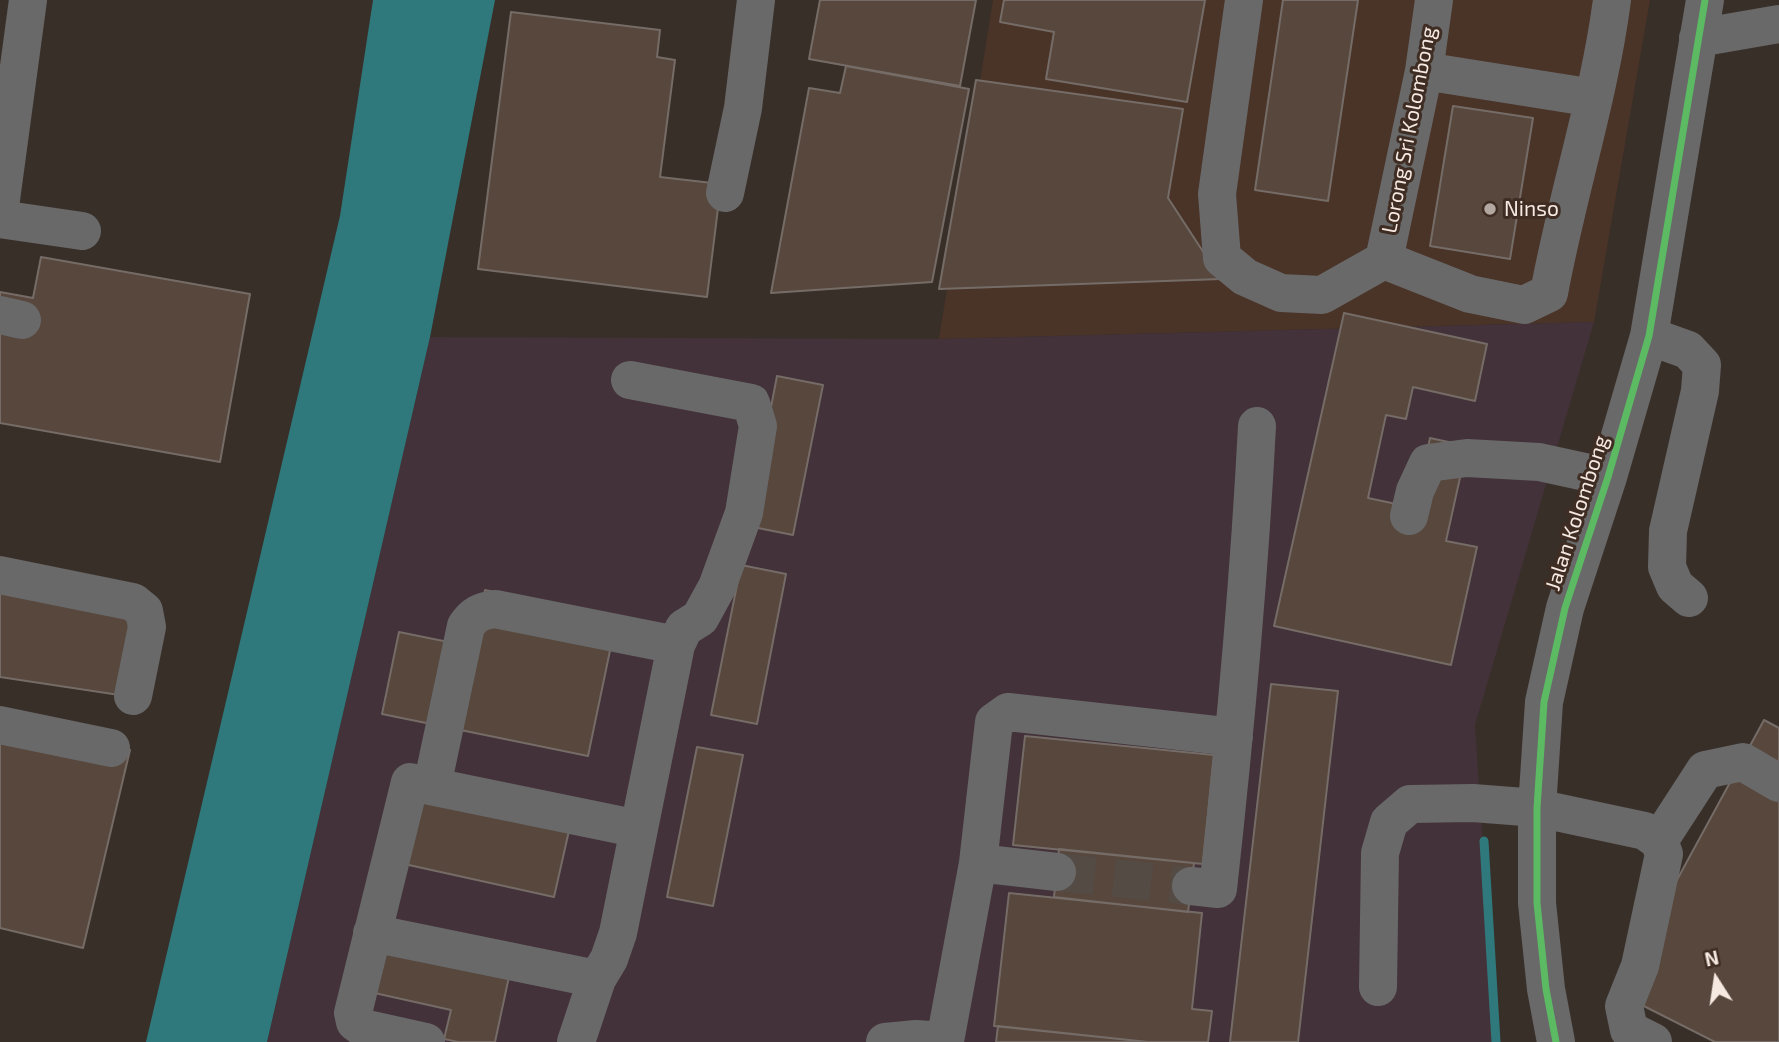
<!DOCTYPE html>
<html>
<head>
<meta charset="utf-8">
<style>
	body { margin:0 }
	#map { position:relative; width:1779px; height:1042px; overflow:hidden; background:#392f29; font-family:"Exo 2",sans-serif }
	canvas { display:block }
	.north { position:absolute; left:1681px; top:944px; width:70px; height:70px; -webkit-text-stroke:5px #3f2d23; paint-order:stroke; rotate:348deg; font-size:19px; font-weight:700; line-height:28px; text-align:center; color:#f5e9e2 }
	.north::after { content:''; display:block; margin:auto; width:24px; height:32px; background:#f5e9e2; clip-path:polygon(50% 0,100% 100%,50% 72%,0 100%) }
</style>
</head>
<body>
<div id="map">
<canvas width="1779" height="1042"></canvas>
<div class="north">N</div>
</div>
<script>
const ctx = document.querySelector('canvas').getContext('2d');
ctx.lineJoin = 'round';
function fillPath(path, color) { ctx.fillStyle = color; ctx.fill(path, 'evenodd'); }
function strokePath(path, color, width, dash) { ctx.strokeStyle = color; ctx.lineWidth = width; ctx.lineCap = dash ? 'butt' : 'round'; ctx.setLineDash(dash || []); ctx.stroke(path); }
function drawText(font, color, halo, rows, align = 'center') {
  ctx.font = font + ' "Exo 2",sans-serif'; ctx.lineWidth = 6; ctx.setLineDash([]); ctx.textBaseline = 'middle'; ctx.strokeStyle = halo; ctx.fillStyle = color; for (const [text, x, y, turn = 0] of rows) {
    ctx.save(); ctx.translate(x, y); ctx.rotate((+turn || 0) * Math.PI / 180); ctx.textAlign = isNaN(turn) ? turn : align; if (halo) ctx.strokeText(text, 0, 0); ctx.fillText(text, 0, 0); ctx.restore();
  }
}
fillPath(new Path2D(`
	M 993,0 L 1650,0 L 1594,322 L 939,339 Z`), '#4a3327');
fillPath(new Path2D(`
	M 1594,322 L 1475,725 L 1496,1042 L 267,1042 L 430,337 L 939,339 Z`), '#433239');
fillPath(new Path2D(`
	M 373,0 L 495,0 L 430,337 L 267,1042 L 146,1042 L 340,216 Z`), '#2f797c');
strokePath(new Path2D(`
	M 1484,841 L 1496,1042`), '#2f797c', 9);
const building = new Path2D(`
	M 820,0 L 976,0 L 960,86 L 809,59 Z
	M 1004,0 L 1205,0 L 1187,102 L 1046,79 L 1054,32 L 1000,22 Z
	M 1283,0 L 1358,0 L 1328,201 L 1255,190 Z
	M 511,12 L 660,30 L 657,57 L 675,60 L 660,177 L 721,184 L 707,297 L 478,269 Z
	M 846,66 L 969,89 L 932,282 L 771,293 L 809,88 L 840,93 Z
	M 976,80 L 1183,109 L 1168,198 L 1221,279 L 939,289 Z
	M 1453,106 L 1533,118 L 1510,259 L 1430,246 Z
	M 41,257 L 250,294 L 220,462 L 0,423 L 0,292 L 33,298 Z
	M 1344,313 L 1487,344 L 1475,401 L 1413,387 L 1406,419 L 1386,415 L 1368,498 L 1415,508 L 1430,438 L 1467,446 L 1446,541 L 1477,547 L 1451,665 L 1274,626 Z
	M 777,376 L 823,385 L 793,535 L 748,526 Z
	M 741,565 L 786,574 L 757,724 L 711,715 Z
	M 0,587 L 139,607 L 126,696 L 0,677 Z
	M 485,590 L 617,617 L 588,756 L 382,714 L 399,632 L 473,647 Z
	M 1271,684 L 1338,691 L 1298,1042 L 1230,1042 Z
	M 0,720 L 130,750 L 83,948 L 0,928 Z
	M 1764,720 L 1779,728 L 1779,1042 L 1715,1042 L 1616,992 Z
	M 1025,736 L 1214,755 L 1203,864 L 1013,845 Z
	M 697,747 L 743,755 L 713,906 L 667,897 Z
	M 396,774 L 573,813 L 554,897 L 377,858 Z
	M 1059,849 L 1194,863 L 1188,912 L 1054,897 Z
	M 1009,893 L 1202,913 L 1192,1009 L 1212,1011 L 1208,1042 L 1148,1042 L 994,1026 Z
	M 365,926 L 513,958 L 495,1042 L 458,1042 L 444,1039 L 451,1010 L 352,988 Z
	M 998,1026 L 1148,1042 L 996,1042 Z`);
fillPath(building, '#57473c');
strokePath(building, '#756c67', 2);
strokePath(new Path2D(`
	M 1057,872 L 1191,886`), '#554b45', 38, [38, 19]);
strokePath(new Path2D(`
	M 1244,0 L 1217,194 L 1222,258 L 1245,277 L 1281,293 L 1322,295 L 1384,260
	M 1698,38 L 1779,24
	M 1424,71 L 1594,98
	M 725,193 L 743,108 L 756,0
	M 0,207 L 28,0
	M 0,219 L 82,231
	M 1384,260 L 1470,294 L 1524,305 L 1549,293 C 1567,195 1599,99 1612,0
	M 1384,260 L 1424,71 L 1434,0
	M 0,315 L 22,320
	M 1649,336 L 1688,350 L 1702,365 L 1700,391 L 1668,531 L 1667,567 L 1675,586 L 1689,598
	M 1409,516 L 1415,491 L 1428,463 L 1467,458 L 1539,462 L 1608,477
	M 0,575 L 133,602 L 144,611 L 147,627 L 133,696
	M 0,725 L 111,748
	M 432,786 L 466,626 C 474,614 481,611 495,609 L 676,645
	M 1659,841 L 1705,770 L 1743,762 L 1779,783
	M 978,863 L 1057,872
	M 1191,886 L 1218,889 C 1235,735 1249,581 1257,426
	M 372,933 L 597,979
	M 1378,987 L 1380,853 L 1389,822 L 1410,804 L 1473,803 L 1537,808 L 1645,831 L 1659,841 L 1664,854 L 1640,966 L 1624,1006 L 1629,1030 L 1653,1042
	M 426,1042 L 363,1028 L 355,1022 L 353,1013 L 410,782 L 639,829
	M 576,1042 L 597,979 L 609,959 L 618,933 L 676,645 L 684,628 L 700,618 L 717,587 L 744,513 L 758,426 L 751,403 L 630,380
	M 885,1042 L 916,1039 L 945,1041 L 978,863 L 994,722 L 1008,712 L 1234,737
	M 1556,1042 L 1546,989 L 1537,903 L 1537,808 L 1544,702 L 1565,608 L 1608,477 L 1649,336 L 1705,0`), '#69696a', 38);
strokePath(new Path2D(`
	M 1556,1042 L 1546,989 L 1537,903 L 1537,808 L 1544,702 L 1565,608 L 1608,477 L 1649,336 L 1705,0`), '#5cba63', 7);
for (const [x, y, r, color] of [
	[1490,209,7,"#b3a8a1"]
]) { const dot = new Path2D(); dot.arc(x, y, r, 0, 2 * Math.PI); ctx.fillStyle = color; ctx.fill(dot); strokePath(dot, '#3f2d23', 2.5); }
drawText('21px', '#f5e9e2', '#3f2d23', [
	["Lorong Sri Kolombong",1409,130,-79],
	["Jalan Kolombong",1577,513,-72]
]);
drawText('21px', '#f5e9e2', '#3f2d23', [
	["Ninso",1504,209]
], 'left');
</script>
</body>
</html>
